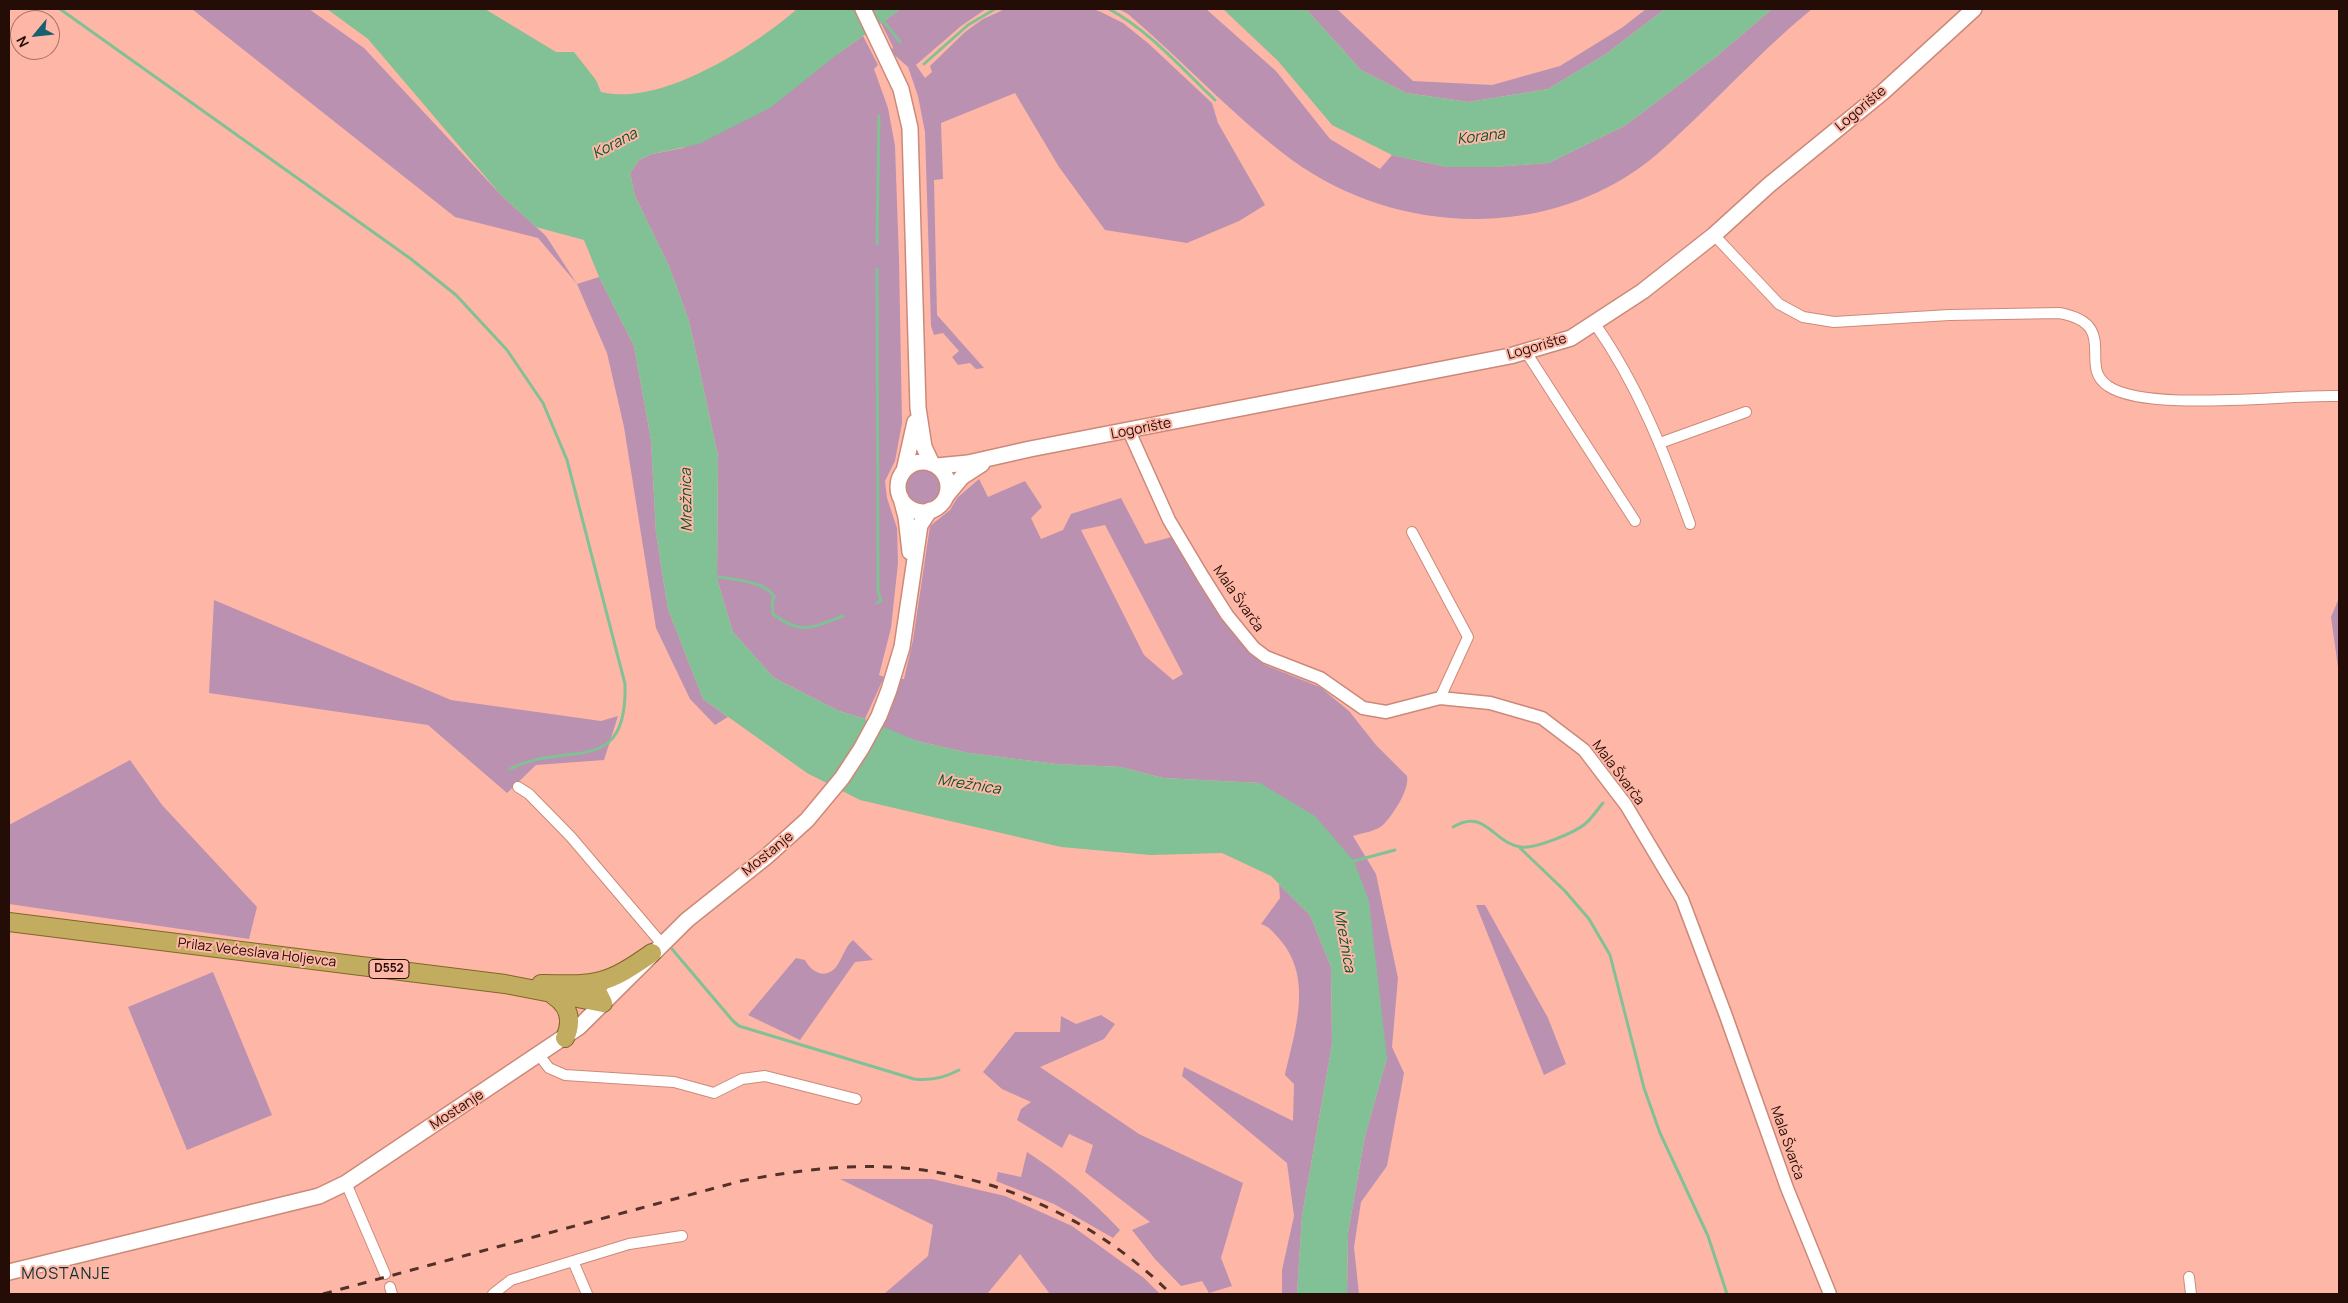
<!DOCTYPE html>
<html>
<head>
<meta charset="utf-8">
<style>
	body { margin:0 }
	#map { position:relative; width:2348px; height:1303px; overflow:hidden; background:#feb7a6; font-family:Manrope,sans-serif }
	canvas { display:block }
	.frame { position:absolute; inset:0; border:10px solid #240c07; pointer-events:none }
	.north { position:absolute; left:10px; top:10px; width:50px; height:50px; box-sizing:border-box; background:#feb7a6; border:1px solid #a77366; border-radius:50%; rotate:242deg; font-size:14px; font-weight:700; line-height:20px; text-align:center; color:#240c07 }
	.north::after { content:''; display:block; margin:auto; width:18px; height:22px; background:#17616f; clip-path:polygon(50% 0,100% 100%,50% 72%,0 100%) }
</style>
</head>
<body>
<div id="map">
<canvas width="2348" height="1303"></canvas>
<div class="frame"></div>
<div class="north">N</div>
</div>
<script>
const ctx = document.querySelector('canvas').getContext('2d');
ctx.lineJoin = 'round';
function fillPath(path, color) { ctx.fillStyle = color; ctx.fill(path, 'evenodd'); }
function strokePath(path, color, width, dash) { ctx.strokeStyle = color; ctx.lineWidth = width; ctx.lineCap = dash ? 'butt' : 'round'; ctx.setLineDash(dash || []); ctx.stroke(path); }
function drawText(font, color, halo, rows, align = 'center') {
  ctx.font = font + ' Manrope,sans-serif'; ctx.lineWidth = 4; ctx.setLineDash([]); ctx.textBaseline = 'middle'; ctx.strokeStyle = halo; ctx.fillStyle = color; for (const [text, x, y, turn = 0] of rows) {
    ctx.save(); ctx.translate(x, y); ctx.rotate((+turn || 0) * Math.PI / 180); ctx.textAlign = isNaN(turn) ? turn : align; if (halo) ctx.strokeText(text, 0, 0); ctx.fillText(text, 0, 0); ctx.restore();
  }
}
fillPath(new Path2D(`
	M 192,9 L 309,9 L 364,48 L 501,195 L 546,236 L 577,284 L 599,277 L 634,346 L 651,440 L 656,533 L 668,609 L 703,699 L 728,717 L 715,725 L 690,699 L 656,628 L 624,427 L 607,353 L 577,284 L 538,238 L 455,217 Z
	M 901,9 L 986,9 L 961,26 L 916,65 L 925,78 L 932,72 L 930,66 L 965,32 L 983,19 L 1005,9 L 1093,9 L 1101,12 L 1123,23 L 1149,44 L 1212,103 L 1218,123 L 1265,205 L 1239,221 L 1187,243 L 1105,230 L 1059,167 L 1015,93 L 941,123 L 943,179 L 934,180 L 937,315 L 984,368 L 976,369 L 970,363 L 958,365 L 952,357 L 959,351 L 943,333 L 934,335 L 931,326 L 925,132 L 918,96 L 908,67 L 891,52 L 893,47 L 881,23 Z
	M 1119,9 L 1206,9 L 1276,71 L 1330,139 L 1380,169 L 1392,155 L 1447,167 L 1492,167 L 1549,163 L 1626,125 L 1717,56 L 1772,9 L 1812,9 C 1770,43 1733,83 1694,120 C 1675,138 1656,157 1635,171 C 1532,241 1391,232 1292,160 C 1234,117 1183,61 1128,14 Z
	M 1306,9 L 1337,9 L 1413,81 L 1492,85 L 1560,66 L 1623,27 L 1646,9 L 1665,9 L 1606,54 L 1548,89 L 1469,102 L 1406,93 L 1361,70 Z
	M 863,36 L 878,65 L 874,69 L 888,108 L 895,146 L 899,260 L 902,423 L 895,461 L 885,481 L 887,498 L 897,528 L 898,563 L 891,628 L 879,675 L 884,677 L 865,719 L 839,711 L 774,678 L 733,632 L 717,579 L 718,456 L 689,321 L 669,266 L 635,196 L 630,173 L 639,160 L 652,154 L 683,148 L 839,53 Z
	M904 487a19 19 0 1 1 38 0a19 19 0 1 1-38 0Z
	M 979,479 L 988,497 L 1025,481 L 1042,507 L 1031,518 L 1041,539 L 1063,530 L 1071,514 L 1121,498 L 1145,544 L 1172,537 L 1198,582 L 1222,619 L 1250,653 L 1265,665 L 1320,687 L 1349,711 L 1376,745 L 1407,776 C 1410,789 1393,815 1383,825 C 1377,831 1362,833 1353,836 L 1376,874 L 1385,917 L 1398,978 L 1392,1047 L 1404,1073 L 1387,1166 L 1361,1202 L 1354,1247 L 1359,1294 L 1347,1294 L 1348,1233 L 1365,1136 L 1387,1058 L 1260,783 L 1163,778 L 1121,767 L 1056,764 L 969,753 L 917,741 L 882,728 L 890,712 L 900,679 L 904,679 L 913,640 L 930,526 L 950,510 L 957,498 ZM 1105,525 L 1183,674 L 1173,680 L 1144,655 L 1081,530 Z
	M 2339,598 L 2339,674 L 2331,617 Z
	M 214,600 L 451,700 L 601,721 L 618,716 L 604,760 L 536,765 L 507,793 L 428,725 L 209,693 Z
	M 130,760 L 162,805 L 257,907 L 249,939 L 9,904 L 9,825 Z
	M 1279,884 L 1310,915 L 1331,967 L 1332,1044 L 1302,1216 L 1297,1294 L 1282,1294 L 1282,1270 L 1294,1216 L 1287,1163 L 1182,1076 L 1184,1067 L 1293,1121 L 1294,1084 L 1285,1075 C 1295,1031 1313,979 1281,941 C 1274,933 1270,927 1261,924 L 1280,898 Z
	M 1476,905 L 1485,905 L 1548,1018 L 1566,1064 L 1544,1075 Z
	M 853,940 L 873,960 L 855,962 L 800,1040 L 748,1015 L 796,958 L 805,960 C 811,972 825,980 836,967 C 843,958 844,948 853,940 Z
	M 213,972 L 272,1115 L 187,1150 L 128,1007 Z
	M 1101,1015 L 1115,1024 L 1104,1039 L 1040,1067 L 1139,1134 L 1243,1183 L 1221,1258 L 1232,1286 L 1209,1293 L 1202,1281 L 1181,1286 L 1155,1259 L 1132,1230 L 1150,1222 L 1085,1172 L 1093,1145 L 1069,1134 L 1062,1148 L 1017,1120 L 1021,1109 L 1031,1102 L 1002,1089 L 983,1072 L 1015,1032 L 1060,1032 L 1061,1016 L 1076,1024 Z
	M 1027,1152 C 1061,1174 1092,1200 1120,1230 L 1113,1238 L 1054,1204 L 996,1181 L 998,1172 L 1021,1177 Z
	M 840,1179 L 932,1179 L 1005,1196 L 1072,1226 L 1144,1278 L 1160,1294 L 1050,1294 L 1020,1254 L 987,1294 L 884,1294 L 928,1256 L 933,1225 Z`), '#ba91b1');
fillPath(new Path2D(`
	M 327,9 L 485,9 L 556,52 L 574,52 L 596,80 L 601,92 C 661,107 753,47 797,9 L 901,9 L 839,53 L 770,108 L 699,144 L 652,154 L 639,160 L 630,173 L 635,196 L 669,266 L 689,321 L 718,456 L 717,579 L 733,632 L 774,678 L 839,711 L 865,719 L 917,741 L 969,753 L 1056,764 L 1121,767 L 1163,778 L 1260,783 L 1315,816 L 1354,861 L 1369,901 L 1387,1058 L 1365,1136 L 1348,1233 L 1347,1294 L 1297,1294 L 1302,1216 L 1332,1044 L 1331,967 L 1310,915 L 1271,876 L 1222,853 L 1150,855 L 1061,847 L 860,800 L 807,773 L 703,699 L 668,609 L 656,533 L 651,440 L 634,346 L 599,277 L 584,240 L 536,227 L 501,195 L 368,39 Z
	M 1223,9 L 1306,9 L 1361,70 L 1406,93 L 1469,102 L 1548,89 L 1606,54 L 1665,9 L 1772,9 L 1717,56 L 1626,125 L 1549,163 L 1492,167 L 1447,167 L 1392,155 L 1332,125 L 1278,61 Z`), '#82c095');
strokePath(new Path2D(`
	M 60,9 L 411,259 L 456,295 L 507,350 L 543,403 L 567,460 L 625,684 C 628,779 566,740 510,769
	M 1109,9 C 1150,31 1182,69 1215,100
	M 882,19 L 900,42
	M 924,64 L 968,25 L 995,9
	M 877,244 L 879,116
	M 714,576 C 733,580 763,580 774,596 L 772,603 L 773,614 C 802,636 812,627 843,616
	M 877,603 L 881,601 L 878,591 L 877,269
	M 1453,827 C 1485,807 1494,844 1521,847 C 1535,849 1574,833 1585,824 C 1592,818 1597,810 1603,803
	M 1520,848 L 1565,891 L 1589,919 L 1610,955 L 1644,1088 L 1660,1133 L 1708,1236 L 1727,1294
	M 1354,861 L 1395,850
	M 672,949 L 733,1021 L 739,1026 L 914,1079 C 930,1081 944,1078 959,1070`), '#82c095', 3);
const minor = new Path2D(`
	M 1714,235 L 1779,304 L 1803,317 L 1834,322 L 1949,315 L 2059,313 C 2121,324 2077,366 2108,386 C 2147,413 2287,394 2339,396
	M 1595,324 C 1638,385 1665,454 1690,524
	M 1526,352 L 1635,521
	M 1660,443 L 1746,412
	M 1412,532 L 1468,637 L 1440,698
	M 518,787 L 529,794 L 571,837 L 662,944
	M 539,1055 L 549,1068 L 565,1075 L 674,1082 L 714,1093 L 742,1079 L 765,1076 L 856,1099
	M 346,1183 L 385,1274
	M 573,1261 L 587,1294
	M 2189,1277 L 2191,1294
	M 390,1287 L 392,1294
	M 493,1294 L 511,1280 L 629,1244 L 682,1236`);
const tertiary = new Path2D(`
	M 1129,431 L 1169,520 L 1203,577 L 1227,615 L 1254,648 L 1266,657 L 1320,678 L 1363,708 L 1386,712 L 1440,698 L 1490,703 L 1542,718 L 1584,750 L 1626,805 L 1682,899 L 1726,1016 L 1787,1188 L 1830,1294`);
const secondary = new Path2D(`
	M 863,9 L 901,89 L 910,128 L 918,408 L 924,447 L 932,464
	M898 487a25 25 0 1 1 50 0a25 25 0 1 1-50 0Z
	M 937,466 L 968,463 L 1030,449 L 1510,356 L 1571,338 L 1643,291 L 1714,235 L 1769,185 L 1883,92 L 1974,9
	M 904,471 L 915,422
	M 947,495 L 962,477 L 982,464
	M 901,498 L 906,517 L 910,552
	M 9,1272 L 319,1196 L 346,1183 L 579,1027 L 687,920 L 766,857 L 807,820 L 842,778 L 861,749 L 879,716 L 889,690 L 902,647 L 920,525 L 930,510`);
const trunk = new Path2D(`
	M 9,922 L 505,984 L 603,1003 L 597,991 L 589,985
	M 541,984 C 597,985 605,986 652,953
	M 553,995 C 569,1005 573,1021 565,1038`);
strokePath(minor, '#cc8979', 12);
strokePath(tertiary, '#cc8979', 15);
strokePath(secondary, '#cc8979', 18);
strokePath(trunk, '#806727', 20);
strokePath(minor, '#fff', 10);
strokePath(tertiary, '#fff', 12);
strokePath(secondary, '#fff', 15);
strokePath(trunk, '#c2ac60', 18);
strokePath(new Path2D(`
	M 323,1294 L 741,1181 C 802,1169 867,1161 929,1171 C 1020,1185 1106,1229 1171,1294`), '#533129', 3, [9, 9]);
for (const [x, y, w] of [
	[389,969,40]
]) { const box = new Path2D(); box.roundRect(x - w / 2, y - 9.5, w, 19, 4); ctx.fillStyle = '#feb7a6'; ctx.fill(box); strokePath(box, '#240c07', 1); }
drawText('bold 12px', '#240c07', null, [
	["D552",389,969]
]);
drawText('14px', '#240c07', '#feb7a6', [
	["Logorište",1861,109,-40],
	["Logorište",1537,347,-16],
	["Logorište",1141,429,-11],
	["Mala Švarča",1238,599,55],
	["Mala Švarča",1618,773,53],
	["Mostanje",768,854,-39],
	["Prilaz Većeslava Holjevca",257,953,7],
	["Mostanje",457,1110,-33],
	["Mala Švarča",1787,1143,71]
]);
drawText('italic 15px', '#07532c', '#feb7a6', [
	["Korana",1481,137,-7],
	["Korana",615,144,-28],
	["Mrežnica",687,500,-91],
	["Mrežnica",969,785,9],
	["Mrežnica",1344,941,80]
]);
ctx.letterSpacing = '1px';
drawText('16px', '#0d2f35', '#feb7a6', [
	["MOSTANJE",66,1275]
]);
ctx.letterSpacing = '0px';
</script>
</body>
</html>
